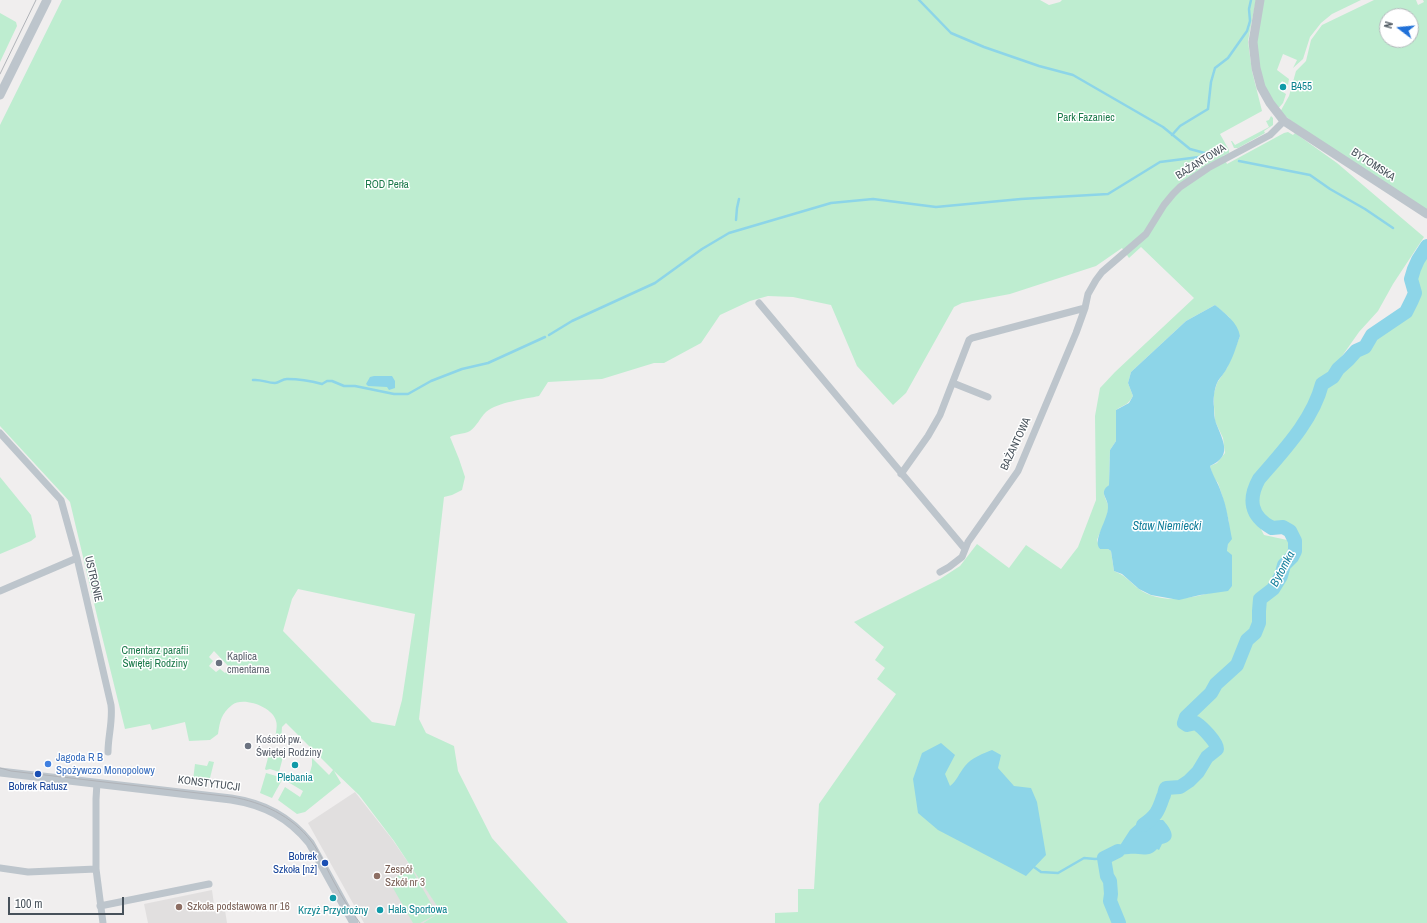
<!DOCTYPE html>
<html>
<head>
<meta charset="utf-8">
<style>
	body { margin:0 }
	#map { position:relative; width:1427px; height:923px; overflow:hidden; background:#f0eeee; font-family:"Archivo Narrow",sans-serif }
	canvas { display:block }
	.north { position:absolute; left:1379px; top:8px; width:40px; height:40px; box-sizing:border-box; background:#fff; border:1px solid #b5b9bd; border-radius:50%; rotate:286deg; font-size:11px; font-weight:700; line-height:16px; text-align:center; color:#47515a }
	.north::after { content:''; display:block; margin:auto; width:14px; height:18px; background:#2171d8; clip-path:polygon(50% 0,100% 100%,50% 72%,0 100%) }
	.scale { position:absolute; left:8px; top:897px; width:116px; height:18px; box-sizing:border-box; border:2px solid #47515a; border-top:0; padding-left:5px; font-size:12px; line-height:14px; white-space:nowrap; color:#47515a; -webkit-text-stroke:3px #fff; paint-order:stroke }
</style>
</head>
<body>
<div id="map">
<canvas width="1427" height="923"></canvas>
<div class="north">N</div>
<div class="scale">100 m</div>
</div>
<script>
const ctx = document.querySelector('canvas').getContext('2d');
ctx.lineJoin = 'round';
function fillPath(path, color) { ctx.fillStyle = color; ctx.fill(path, 'evenodd'); }
function strokePath(path, color, width, dash) { ctx.strokeStyle = color; ctx.lineWidth = width; ctx.lineCap = dash ? 'butt' : 'round'; ctx.setLineDash(dash || []); ctx.stroke(path); }
function drawText(font, color, halo, rows, align = 'center') {
  ctx.font = font + ' "Archivo Narrow",sans-serif'; ctx.lineWidth = 3; ctx.setLineDash([]); ctx.textBaseline = 'middle'; ctx.strokeStyle = halo; ctx.fillStyle = color; for (const [text, x, y, turn = 0] of rows) {
    ctx.save(); ctx.translate(x, y); ctx.rotate((+turn || 0) * Math.PI / 180); ctx.textAlign = isNaN(turn) ? turn : align; if (halo) ctx.strokeText(text, 0, 0); ctx.fillText(text, 0, 0); ctx.restore();
  }
}
fillPath(new Path2D(`
	M 355,792 L 392,839 L 442,912 L 423,923 L 364,923 L 308,823 Z
	M 212,890 L 215,912 L 225,910 L 227,923 L 148,923 L 144,904 Z`), '#e1dfdf');
fillPath(new Path2D(`
	M 62,0 L 1040,0 L 1049,5 L 1060,2 L 1062,0 L 1256,0 L 1248,41 L 1252,71 L 1262,111 L 1220,134 L 1229,150 L 1229,153 L 1223,156 L 1227,164 L 1284,133 L 1288,132 L 1293,135 L 1295,133 L 1337,163 L 1424,237 L 1393,284 L 1378,311 L 1359,332 L 1314,396 L 1296,426 L 1262,468 L 1246,500 L 1264,535 L 1301,543 C 1298,528 1289,521 1275,526 C 1265,520 1253,509 1254,497 C 1256,477 1278,465 1290,449 C 1293,444 1296,439 1299,433 C 1310,416 1318,405 1324,385 L 1333,380 L 1339,371 L 1347,366 L 1357,352 L 1362,352 L 1367,348 L 1377,334 L 1402,319 L 1412,307 L 1417,289 L 1414,278 L 1418,263 L 1427,249 L 1427,923 L 775,923 L 775,913 L 798,912 L 798,889 L 814,889 L 819,804 L 896,694 L 877,679 L 885,668 L 875,660 L 884,647 L 854,622 L 940,579 L 960,566 L 977,544 L 1009,568 L 1026,545 L 1061,569 L 1078,547 L 1096,500 L 1095,416 L 1100,388 L 1115,372 L 1194,298 L 1141,247 L 1129,258 L 1122,248 L 1096,266 L 1010,294 L 962,303 L 954,307 L 906,393 L 893,405 L 857,366 L 831,305 L 793,297 L 768,296 L 750,301 L 720,315 L 701,343 L 664,363 L 654,363 L 602,379 L 548,382 L 539,396 C 525,399 498,402 486,412 C 480,418 477,426 470,431 C 463,435 456,433 450,437 L 459,459 L 465,477 L 462,490 L 452,495 L 444,497 L 419,719 L 426,733 L 454,746 L 458,771 L 492,838 L 568,923 L 423,923 L 441,912 L 394,841 L 359,795 L 334,771 L 341,783 L 305,812 L 297,814 L 278,800 L 285,787 L 300,797 L 303,791 L 288,782 L 292,777 L 308,780 L 312,765 L 312,758 L 329,775 L 333,770 L 286,723 L 282,727 L 281,742 L 275,740 C 275,735 278,726 276,721 C 273,707 243,696 232,705 C 221,714 220,721 218,734 L 210,740 L 189,741 L 185,722 L 152,730 L 150,724 L 125,729 L 98,620 L 70,502 L 0,426 L 0,125 ZM 1215,305 L 1229,317 L 1240,336 L 1227,368 L 1217,383 L 1214,393 L 1214,406 L 1215,421 L 1223,438 L 1225,453 L 1217,463 L 1210,466 L 1213,477 L 1218,483 L 1222,495 L 1229,522 L 1227,552 L 1231,570 L 1232,586 C 1205,595 1165,608 1139,589 C 1130,582 1125,575 1114,571 L 1111,551 L 1108,549 L 1100,549 L 1097,540 C 1101,529 1109,518 1108,506 C 1107,500 1103,496 1104,491 L 1109,485 L 1110,450 L 1116,441 L 1116,410 C 1125,404 1127,406 1133,396 L 1128,383 L 1131,372 L 1186,321 ZM 298,589 L 415,614 L 402,700 L 395,726 L 372,722 L 283,631 L 292,599 ZM 214,651 L 230,668 L 225,673 L 220,669 L 216,672 L 209,666 L 213,661 L 209,657 Z
	M 1262,0 L 1361,0 L 1332,14 L 1321,23 L 1310,37 L 1303,59 L 1293,68 L 1297,60 L 1283,54 L 1277,70 L 1289,79 L 1288,85 L 1282,81 L 1278,89 L 1286,94 L 1283,103 L 1277,110 L 1263,87 L 1255,53 Z
	M 1374,0 L 1416,0 L 1418,5 L 1424,2 L 1423,0 L 1427,0 L 1427,210 L 1294,123 L 1280,112 L 1289,96 L 1296,71 L 1306,61 L 1311,40 L 1322,25 ZM 1387,16 L 1411,16 L 1411,40 L 1387,40 Z
	M 0,13 L 16,22 L 17,26 L 0,62 Z
	M 1271,116 L 1273,118 L 1273,125 L 1264,131 L 1265,133 L 1238,148 L 1234,148 L 1231,141 L 1232,141 L 1235,145 L 1269,127 L 1266,121 L 1269,120 Z
	M 0,477 L 31,515 L 36,537 L 31,541 L 0,554 Z
	M 274,751 L 279,752 L 283,757 L 279,772 L 270,769 L 266,770 L 265,769 L 269,754 Z
	M 209,761 L 214,762 L 209,782 L 193,780 L 195,764 L 207,766 Z
	M 266,773 L 283,778 L 272,798 L 260,793 Z
	M 411,868 L 437,914 L 420,923 L 413,923 L 389,881 Z`), '#beedd0');
fillPath(new Path2D(`
	M 1215,305 C 1225,313 1238,323 1240,336 C 1236,347 1233,358 1227,368 C 1225,373 1220,377 1217,383 C 1214,390 1213,400 1214,407 C 1214,412 1214,418 1216,423 C 1223,441 1233,456 1210,466 C 1213,477 1218,482 1221,492 C 1227,507 1229,524 1232,539 L 1228,544 L 1227,551 L 1232,555 L 1232,586 L 1228,591 L 1200,595 L 1179,600 L 1151,595 L 1139,589 L 1122,574 L 1114,571 L 1111,551 L 1108,549 L 1100,549 C 1092,540 1108,520 1108,507 C 1108,497 1098,493 1109,485 L 1110,450 L 1116,441 L 1116,410 L 1129,403 L 1133,396 L 1128,383 L 1131,372 L 1186,321 Z
	M 374,376 L 392,376 L 395,381 L 395,388 L 389,390 L 387,387 L 368,386 L 366,384 L 370,377 Z
	M 941,743 L 955,755 L 945,774 L 950,786 C 957,781 959,773 965,766 C 971,758 984,753 992,750 L 1001,755 L 998,768 L 1014,786 L 1031,788 L 1037,802 L 1046,855 L 1026,876 L 938,830 L 918,813 L 913,779 L 922,753 Z
	M 1152,807 L 1159,814 L 1155,817 L 1155,820 L 1163,820 C 1170,828 1179,840 1162,844 L 1159,850 L 1157,849 C 1149,858 1140,853 1129,854 C 1120,854 1113,858 1105,861 L 1101,860 L 1102,856 L 1115,851 L 1119,847 L 1130,830 L 1139,822 L 1149,816 Z`), '#8dd5e8');
strokePath(new Path2D(`
	M 919,0 L 951,33 L 984,47 L 1039,66 L 1073,75 L 1163,127 L 1190,149 L 1212,155
	M 1172,135 L 1180,126 L 1208,109 L 1211,82 L 1215,68 L 1228,58 L 1247,31 L 1250,21 L 1249,9 L 1251,0
	M 1239,161 L 1310,175 L 1330,189 L 1365,209 L 1393,228
	M 736,220 L 737,208 L 739,199
	M 549,335 L 572,321 L 655,283 L 702,249 L 729,233 L 831,203 L 873,199 L 936,207 L 1021,199 L 1108,194 L 1160,162 L 1215,155
	M 253,380 C 261,379 267,383 275,383 C 279,383 282,379 287,379 C 298,379 311,381 322,384 L 327,381 L 332,381 L 344,386 L 355,386 L 394,394 L 408,394 L 431,381 L 462,369 L 488,363 L 545,337
	M 1034,867 L 1041,872 L 1058,873 L 1084,858 L 1095,859 L 1104,858`), '#8dd5e8', 2.5);
strokePath(new Path2D(`
	M 1143,825 C 1156,816 1158,812 1163,797 C 1165,794 1164,791 1166,788 L 1180,787 L 1189,781 L 1198,772 L 1207,757 L 1217,749 C 1217,742 1202,727 1196,723 L 1187,725 L 1184,723 L 1186,717 L 1211,693 L 1216,684 L 1237,665 L 1247,640 L 1255,633 L 1259,623 L 1259,611 L 1260,599 L 1273,589 L 1281,576 L 1284,565 L 1292,557 L 1295,551 L 1295,541 L 1290,531 L 1283,527 L 1272,528 C 1250,516 1248,499 1259,479 C 1283,451 1313,420 1322,384 L 1333,377 L 1338,369 L 1348,360 L 1356,351 L 1365,347 L 1372,335 L 1406,312 L 1412,300 L 1415,293 L 1411,279 L 1414,269 L 1418,260 L 1427,246
	M 1118,851 L 1104,858 L 1107,876 L 1110,881 L 1111,894 L 1110,901 L 1119,923`), '#8dd5e8', 14);
strokePath(new Path2D(`
	M 759,303 L 965,549
	M 953,383 L 988,397
	M 0,433 L 61,500 L 77,558 L 111,705 C 113,721 108,736 108,752
	M 901,474 L 928,436 L 940,415 L 969,340 L 972,338 L 1085,308
	M 940,572 L 949,567 L 962,557 L 968,542 L 1018,471 L 1076,333 L 1085,308 L 1088,294 L 1096,280 L 1102,272 L 1146,234 L 1164,205 L 1173,194 L 1180,187 L 1208,168 L 1270,135 L 1284,121
	M 0,591 L 77,558
	M 97,783 L 96,799 L 96,869 L 103,923
	M 0,868 L 28,872 L 96,869
	M 100,906 L 209,884`), '#bdc5cc', 7);
strokePath(new Path2D(`
	M 1260,0 L 1253,42 L 1256,68 L 1261,87 L 1270,103 L 1284,121 L 1427,214
	M 0,95 L 47,0
	M 0,772 L 231,799 C 264,804 289,817 310,843 L 354,923`), '#bdc5cc', 9);
strokePath(new Path2D(`
	M 0,74 L 36,0
	M 0,768 L 11,771 L 232,797 C 262,802 292,816 311,841 C 321,854 327,870 335,884 C 342,898 351,911 360,923`), '#b0b3b8', 1);
for (const [x, y, r, color] of [
	[1283,87,4,"#0f9aa8"],
	[219,663,4,"#6b7280"],
	[248,746,4,"#6b7280"],
	[48,764,4,"#3f7fe0"],
	[295,765,4,"#0f9aa8"],
	[38,774,4,"#1a4fb4"],
	[325,863,4,"#1a4fb4"],
	[377,876,4,"#8d6e63"],
	[333,898,4,"#0f9aa8"],
	[179,907,4,"#8d6e63"],
	[380,910,4,"#0f9aa8"]
]) { const dot = new Path2D(); dot.arc(x, y, r, 0, 2 * Math.PI); ctx.fillStyle = color; ctx.fill(dot); strokePath(dot, '#fff', 1.5); }
drawText('11px', '#0d838f', '#fff', [
	["B455",1291,87],
	["Plebania",295,778,"center"],
	["Hala Sportowa",388,910],
	["Krzyż Przydrożny",333,911,"center"]
], 'left');
drawText('11px', '#1b794a', '#fff', [
	["Park Fazaniec",1086,118],
	["ROD Perła",387,185],
	["Cmentarz parafii",155,651],
	["Świętej Rodziny",155,664]
]);
drawText('11px', '#47515a', '#fff', [
	["BAŻANTOWA",1201,162,-32],
	["BYTOMSKA",1373,165,33],
	["BAŻANTOWA",1016,444,-65],
	["USTRONIE",93,579,77],
	["KONSTYTUCJI",209,784,7]
]);
drawText('11px', '#5b616d', '#fff', [
	["Kaplica",227,657],
	["cmentarna",227,670],
	["Kościół pw.",256,740],
	["Świętej Rodziny",256,753]
], 'left');
drawText('11px', '#366cbe', '#fff', [
	["Jagoda R B",56,758],
	["Spożywczo Monopolowy",56,771]
], 'left');
drawText('11px', '#164399', '#fff', [
	["Bobrek Ratusz",38,787],
	["Bobrek",317,857,"right"],
	["Szkoła [nż]",317,870,"right"]
]);
drawText('11px', '#785e54', '#fff', [
	["Zespół",385,870],
	["Szkół nr 3",385,883],
	["Szkoła podstawowa nr 16",187,907]
], 'left');
drawText('italic 12px', '#127e9b', '#fff', [
	["Staw Niemiecki",1167,527],
	["Bytomka",1283,569,-62]
]);
</script>
</body>
</html>
